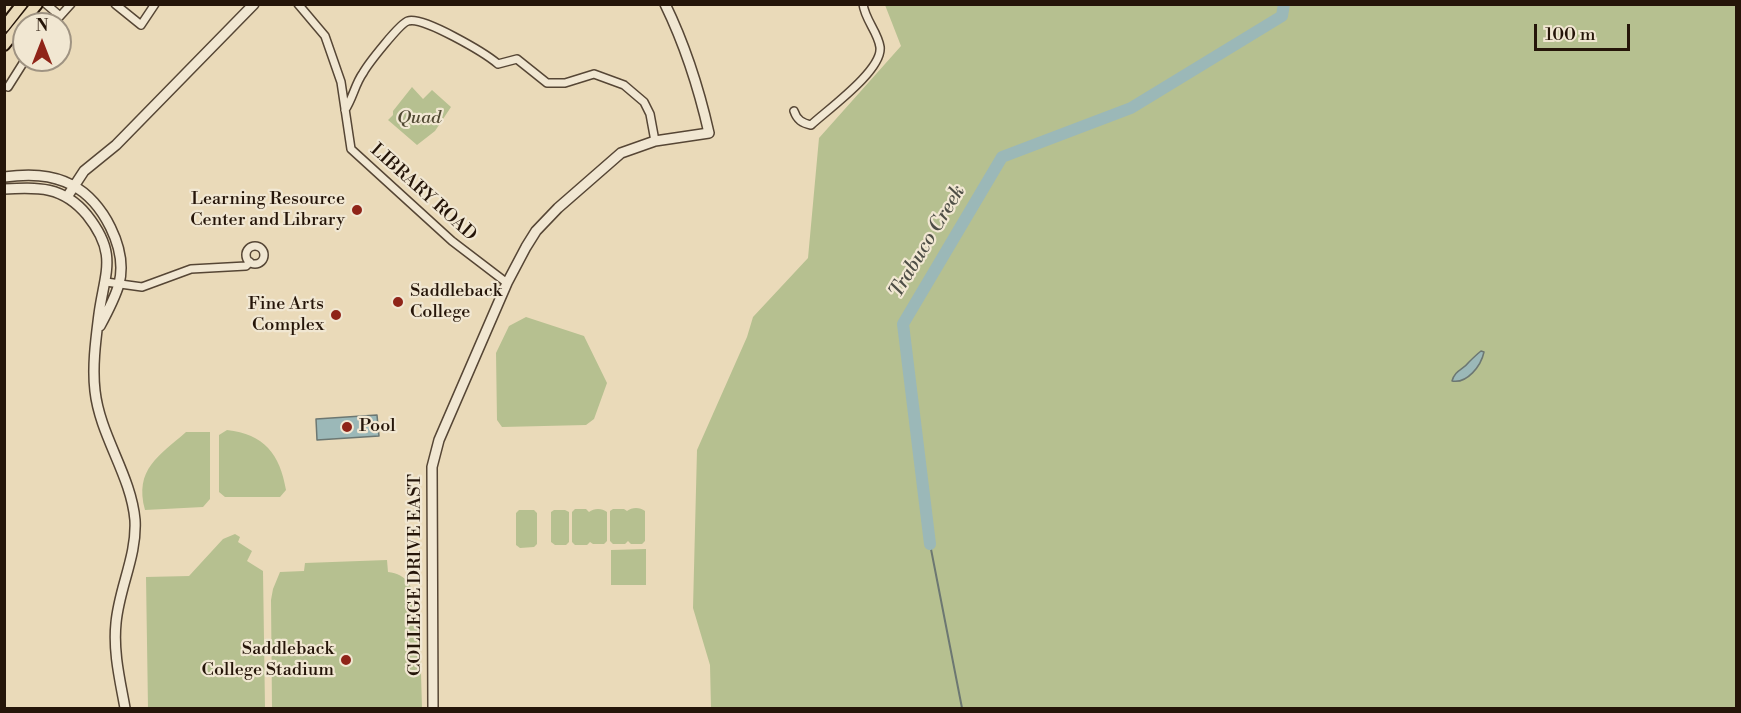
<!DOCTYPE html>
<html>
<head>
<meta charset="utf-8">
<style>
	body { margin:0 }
	#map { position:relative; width:1741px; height:713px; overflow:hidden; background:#eadab9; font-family:"Libre Bodoni",serif }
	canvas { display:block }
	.frame { position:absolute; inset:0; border:6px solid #251509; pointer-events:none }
	.north { position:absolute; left:12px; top:12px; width:60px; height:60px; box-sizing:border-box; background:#f1e7d2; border:2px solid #9f9382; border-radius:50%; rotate:0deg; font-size:16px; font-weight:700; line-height:24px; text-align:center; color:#251509 }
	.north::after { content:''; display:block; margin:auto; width:21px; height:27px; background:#8f2418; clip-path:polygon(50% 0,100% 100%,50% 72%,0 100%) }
	.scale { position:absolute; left:1534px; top:24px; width:96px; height:27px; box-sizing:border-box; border:3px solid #251509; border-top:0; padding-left:8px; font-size:18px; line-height:21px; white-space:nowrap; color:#251509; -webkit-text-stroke:4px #f1e7d2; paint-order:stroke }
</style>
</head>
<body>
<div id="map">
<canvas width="1741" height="713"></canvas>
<div class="frame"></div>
<div class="north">N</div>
<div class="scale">100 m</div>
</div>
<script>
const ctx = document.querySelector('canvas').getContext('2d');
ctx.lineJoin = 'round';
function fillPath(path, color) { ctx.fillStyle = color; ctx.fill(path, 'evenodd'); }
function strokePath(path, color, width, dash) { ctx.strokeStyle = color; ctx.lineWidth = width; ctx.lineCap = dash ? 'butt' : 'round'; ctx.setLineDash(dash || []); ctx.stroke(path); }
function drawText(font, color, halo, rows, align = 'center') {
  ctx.font = font + ' "Libre Bodoni",serif'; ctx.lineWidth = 4.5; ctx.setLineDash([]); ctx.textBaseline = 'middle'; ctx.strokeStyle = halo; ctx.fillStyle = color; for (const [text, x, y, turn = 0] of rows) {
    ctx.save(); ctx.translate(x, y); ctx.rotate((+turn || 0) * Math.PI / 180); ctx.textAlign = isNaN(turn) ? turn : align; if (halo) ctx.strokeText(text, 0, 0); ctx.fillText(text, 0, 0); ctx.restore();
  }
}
fillPath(new Path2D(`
	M 885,5 L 1736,5 L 1736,708 L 711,708 L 710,665 L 693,608 L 697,450 L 747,337 L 753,317 L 808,258 L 819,138 L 901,46 Z
	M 412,87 L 423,99 L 432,90 L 451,107 L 435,131 L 417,145 L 388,120 L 393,115 L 393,111 Z
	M 526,317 L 584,336 L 607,383 L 594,419 L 586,425 L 502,427 L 497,420 L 496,353 L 509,326 Z
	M 227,430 C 264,434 280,454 286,490 L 280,497 L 225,497 L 219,492 L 219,435 Z
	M 186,432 L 210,432 L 210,499 L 203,507 L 145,510 C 134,469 159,456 186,432 Z
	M 575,509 L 586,509 L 589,512 C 594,508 602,508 607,512 L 607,541 L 604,544 L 593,544 L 590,542 L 587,545 L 575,545 L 572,542 L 572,512 Z
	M 613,509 L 624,509 L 627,511 C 632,507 640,507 645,511 L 645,541 L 642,544 L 631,544 L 628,541 L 625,544 L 613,544 L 610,541 L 610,511 Z
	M 519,510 L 534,510 L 537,513 L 537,544 L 534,547 L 520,548 L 516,545 L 516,513 Z
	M 554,510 L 565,510 L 569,512 L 569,542 L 566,545 L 555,545 L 551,542 L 551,512 Z
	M 235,534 L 240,537 L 238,542 L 252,551 L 247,561 L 263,571 L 265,708 L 148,708 L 146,577 L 189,576 L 223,539 Z
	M 646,549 L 646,585 L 611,585 L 611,550 Z
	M 387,560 L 388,572 C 407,574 414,587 415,605 L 419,605 L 422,708 L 272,708 L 271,600 L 273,589 L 280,572 L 304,571 L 305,563 Z`), '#b6c090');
const water = new Path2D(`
	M 1481,351 L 1484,352 C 1481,366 1467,384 1452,381 C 1455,370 1463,370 1469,362 C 1473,358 1476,355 1481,351 Z
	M 377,415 L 379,436 L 317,440 L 316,419 Z`);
fillPath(water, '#9bb8b8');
strokePath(water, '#6c7772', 1.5);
strokePath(new Path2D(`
	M 930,544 L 962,708`), '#6c7772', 2);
strokePath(new Path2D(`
	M 930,544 L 903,324 L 1002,157 L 1131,108 L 1282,16 L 1284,4`), '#9bb8b8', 12);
const minor = new Path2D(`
	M 46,4 L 60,16
	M 115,4 L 141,25 L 155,4
	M 298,4 L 325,36 L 341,82 L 351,149 L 452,241 L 507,283
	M 53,24 L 71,4
	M 8,87 L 25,60
	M 345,110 C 353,98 355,84 363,73 C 368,64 400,23 408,21 C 423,16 485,53 498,64 L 517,59 L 547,83 L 565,83 L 594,74 L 624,85 L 644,102 L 650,114 L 655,141
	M 794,111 C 797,120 802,123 811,125 C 827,110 883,70 880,47 C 878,32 865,20 863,4
	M246 255a9 9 0 1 1 18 0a9 9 0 1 1-18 0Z
	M 106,282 L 142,287 L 191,269 L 246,266 L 250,262`);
const tertiary = new Path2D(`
	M 4,177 C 28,174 51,174 72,185 C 103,201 128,249 119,284 C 115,298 107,313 100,326
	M 4,189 C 38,187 63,186 87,215 C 118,254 105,271 99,314 C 96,338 92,366 95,391 C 100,436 131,475 135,520 C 137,556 119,588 116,623 C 113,652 120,680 125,708
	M 67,197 L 84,171 L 116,145 L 254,4
	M 433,708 L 432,467 L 439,440 L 507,283 L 526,247 L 536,231 L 558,208 L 621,153 L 655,141 L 709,133 C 699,89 685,45 665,4`);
const primary = new Path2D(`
	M 4,27 L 22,4
	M 4,45 L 37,4`);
strokePath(minor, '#564635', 10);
strokePath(tertiary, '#564635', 12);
strokePath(primary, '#251509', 14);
strokePath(minor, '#f1e7d2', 7);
strokePath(tertiary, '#f1e7d2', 9);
strokePath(primary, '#eadab9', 10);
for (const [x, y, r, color] of [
	[357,210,6,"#8f2418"],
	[398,302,6,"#8f2418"],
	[336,315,6,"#8f2418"],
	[347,427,6,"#8f2418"],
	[346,660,6,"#8f2418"]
]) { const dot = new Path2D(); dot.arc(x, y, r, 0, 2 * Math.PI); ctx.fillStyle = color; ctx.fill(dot); strokePath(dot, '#f1e7d2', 2); }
drawText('italic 18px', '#504832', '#f1e7d2', [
	["Quad",419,119]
]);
drawText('18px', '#251509', '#f1e7d2', [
	["LIBRARY ROAD",423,193,42],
	["COLLEGE DRIVE EAST",416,575,-90]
]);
drawText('18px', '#251509', '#f1e7d2', [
	["Learning Resource",345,200],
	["Center and Library",345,221],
	["Saddleback",410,292,"left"],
	["College",410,313,"left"],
	["Fine Arts",324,305],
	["Complex",324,326],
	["Pool",359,427,"left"],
	["Saddleback",334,650],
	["College Stadium",334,671]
], 'right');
drawText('italic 20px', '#4e4e46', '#f1e7d2', [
	["Trabuco Creek",928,242,-59]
]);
</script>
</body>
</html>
